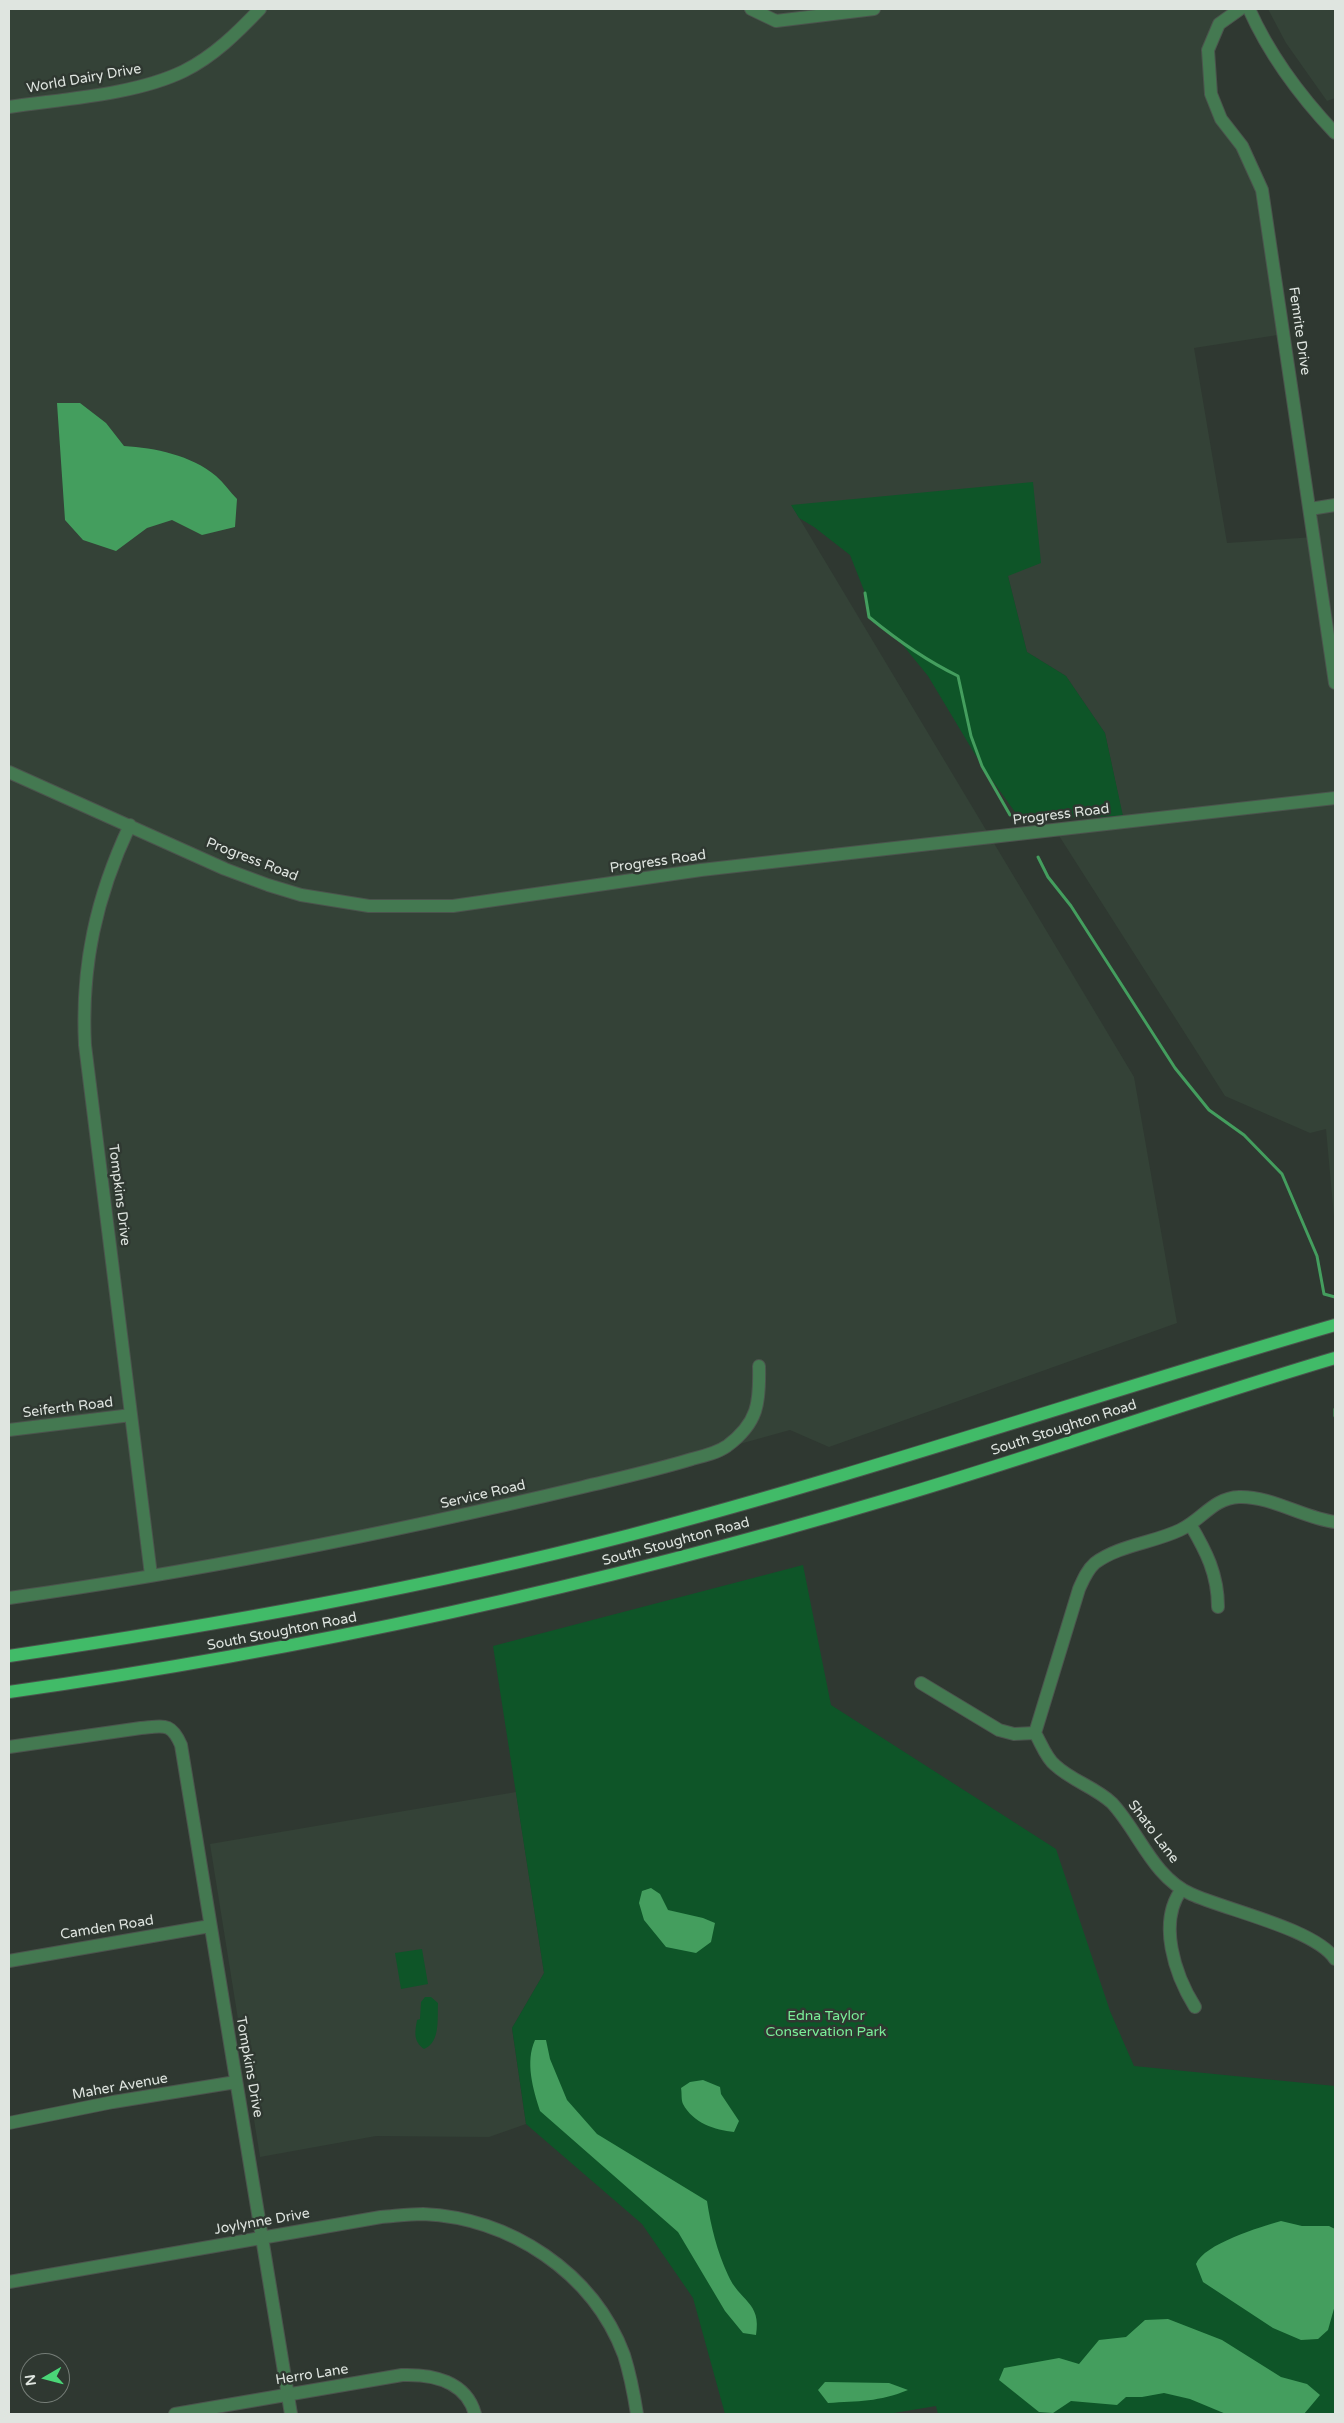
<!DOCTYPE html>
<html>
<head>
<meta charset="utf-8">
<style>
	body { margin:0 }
	#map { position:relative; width:1344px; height:2423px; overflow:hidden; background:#2f3831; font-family:"Varela Round",sans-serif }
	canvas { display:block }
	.frame { position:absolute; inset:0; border:10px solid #dfe5e0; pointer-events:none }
	.north { position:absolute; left:20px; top:2353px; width:50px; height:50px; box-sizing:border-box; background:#2f3831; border:1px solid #757d77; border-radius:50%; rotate:262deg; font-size:14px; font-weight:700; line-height:20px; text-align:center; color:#dfe5e0 }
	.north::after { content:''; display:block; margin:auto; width:18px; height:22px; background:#4ad677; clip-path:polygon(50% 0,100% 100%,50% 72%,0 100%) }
</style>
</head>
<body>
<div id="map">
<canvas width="1344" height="2423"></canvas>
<div class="frame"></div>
<div class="north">N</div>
</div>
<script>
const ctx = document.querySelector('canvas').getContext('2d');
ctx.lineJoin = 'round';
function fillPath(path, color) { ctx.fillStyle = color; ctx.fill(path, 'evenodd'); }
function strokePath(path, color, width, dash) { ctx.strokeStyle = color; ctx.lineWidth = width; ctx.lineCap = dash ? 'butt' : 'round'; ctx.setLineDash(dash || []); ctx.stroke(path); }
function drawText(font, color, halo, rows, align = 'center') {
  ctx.font = font + ' "Varela Round",sans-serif'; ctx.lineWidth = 5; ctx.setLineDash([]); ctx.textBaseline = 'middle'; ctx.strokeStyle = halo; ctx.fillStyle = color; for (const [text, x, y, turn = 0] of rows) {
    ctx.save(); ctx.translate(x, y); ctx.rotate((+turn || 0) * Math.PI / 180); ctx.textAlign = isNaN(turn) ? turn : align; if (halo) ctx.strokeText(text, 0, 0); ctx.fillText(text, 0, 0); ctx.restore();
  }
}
fillPath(new Path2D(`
	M 9,9 L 1240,9 L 1219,24 L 1208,50 L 1211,94 L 1258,179 L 1284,334 L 1194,348 L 1227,543 L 1314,537 L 1310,509 L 1335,505 L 1335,1228 L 1326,1129 L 1310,1133 L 1225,1096 L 1056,831 L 1124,823 L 1105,733 L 1066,676 L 1027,652 L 1008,576 L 792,506 L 1134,1077 L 1177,1323 L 829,1447 L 790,1430 L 725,1448 L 588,1490 L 9,1598 Z
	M 1268,9 L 1335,9 L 1335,98 L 1327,101 L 1286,43 Z
	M 516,1792 L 544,1973 L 512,2028 L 526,2124 L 489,2137 L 376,2136 L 260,2157 L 210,1844 Z`), '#344237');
fillPath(new Path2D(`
	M 1033,482 L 1041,563 L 1008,576 L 1027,652 L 1066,676 L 1105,733 L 1123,816 L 1020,819 L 982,766 L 928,676 L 902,644 L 869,617 L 865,593 L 850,555 L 814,527 L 799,518 L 791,505 Z
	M 803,1565 L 831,1705 L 1056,1849 L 1110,2011 L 1134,2066 L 1335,2086 L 1335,2414 L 938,2414 L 936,2406 L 888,2414 L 725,2414 L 693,2298 L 642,2224 L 526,2124 L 512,2028 L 544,1973 L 493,1646 Z
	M 422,1949 L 428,1984 L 401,1989 L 395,1953 Z
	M 425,1997 L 431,1997 L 438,2003 C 437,2018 441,2042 424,2049 C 413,2041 415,2032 417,2020 L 420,2019 L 421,2002 Z`), '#0e5528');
fillPath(new Path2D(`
	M 57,403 L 80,403 L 106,423 L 124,446 C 155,448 191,455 216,476 C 224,483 230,492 237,499 L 235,527 L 202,535 L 172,520 L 147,528 L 116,551 L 83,540 L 65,520 Z
	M 651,1888 L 660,1894 L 668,1910 L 703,1918 L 715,1923 L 711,1942 L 696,1953 L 666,1947 L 644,1920 L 639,1903 L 642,1891 Z
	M 535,2040 L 546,2040 L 550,2059 L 567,2100 L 597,2134 L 707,2201 C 711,2227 717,2251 728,2275 C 739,2301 762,2302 756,2335 L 743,2333 L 725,2311 L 678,2232 L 540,2111 C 533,2089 525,2062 535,2040 Z
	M 703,2080 L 720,2087 L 721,2094 L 739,2121 L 734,2132 C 715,2130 693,2123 683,2104 C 681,2100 682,2093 681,2088 L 690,2082 Z
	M 1281,2221 L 1302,2226 L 1329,2226 L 1335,2229 L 1335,2305 L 1328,2330 L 1318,2339 L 1301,2340 L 1273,2328 L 1203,2282 L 1196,2264 C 1204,2244 1260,2227 1281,2221 Z
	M 1168,2319 L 1222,2340 L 1281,2377 L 1307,2384 L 1320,2395 L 1304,2414 L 1226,2414 L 1190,2399 L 1164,2393 L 1142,2397 L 1126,2397 L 1117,2405 L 1071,2401 L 1053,2413 L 1039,2412 L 999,2380 L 1004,2368 L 1059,2358 L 1079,2364 L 1099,2340 L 1126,2337 L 1145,2320 Z
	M 825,2382 L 889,2383 L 908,2390 C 879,2402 858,2401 828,2403 L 818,2390 Z`), '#449e5e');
strokePath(new Path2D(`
	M 865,593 L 869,617 C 897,640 925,660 958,676 L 971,736 L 982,766 L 1010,815
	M 1038,857 L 1048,877 L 1071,906 L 1175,1068 L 1209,1110 L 1244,1135 L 1282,1174 L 1317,1256 L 1324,1294 L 1335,1297
	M 1335,1409 L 1335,1416`), '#449e5e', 3);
const minor = new Path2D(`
	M 751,9 L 776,21 L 874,9
	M 1240,9 L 1219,24 L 1208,50 L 1211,94 L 1221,119 L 1242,146 L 1262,190 L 1335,683
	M 1249,9 C 1270,56 1300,96 1335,133
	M 9,107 C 62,99 135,95 184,71 C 214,56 237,33 260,9
	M 1310,509 L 1335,505
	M 9,772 L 225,869 L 268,885 L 301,895 L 369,906 L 453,906 L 701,870 L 1335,798
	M 130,825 C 96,897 81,966 85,1045 L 151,1575
	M 9,1430 L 131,1415
	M 1335,1522 C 1303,1518 1272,1496 1239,1497 C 1213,1498 1202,1520 1180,1530 C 1153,1543 1119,1545 1095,1563 C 1087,1570 1083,1580 1079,1589 L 1035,1733 C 1041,1743 1046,1758 1055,1765 C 1072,1781 1095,1787 1112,1803 C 1139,1832 1153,1877 1191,1894 C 1226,1910 1315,1929 1335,1959
	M 1190,1524 C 1206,1551 1218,1574 1218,1607
	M 9,1598 C 202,1571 394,1532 583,1487 C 620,1478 656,1470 692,1459 C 704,1456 717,1453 727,1446 C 758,1423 760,1403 759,1366
	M 921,1683 L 999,1730 L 1014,1734 L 1035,1733
	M 9,1747 L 141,1728 C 164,1726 171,1722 181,1745 L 291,2414
	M 1182,1889 C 1157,1922 1175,1975 1195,2007
	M 9,1961 L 210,1926
	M 9,2123 L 113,2102 L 236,2082
	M 9,2282 L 381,2217 C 395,2216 409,2214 423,2214 C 510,2218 593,2272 624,2355 C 630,2374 634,2395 637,2414
	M 175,2414 L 402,2375 C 432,2374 466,2381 475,2414`);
const major = new Path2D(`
	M 9,1656 C 218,1625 425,1588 630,1535 C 867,1473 1100,1393 1335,1325
	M 9,1692 C 307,1650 600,1585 889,1499 C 1039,1455 1186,1402 1335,1358`);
strokePath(minor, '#4b544d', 14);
strokePath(major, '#4b544d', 14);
strokePath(minor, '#447951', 12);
strokePath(major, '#41bb68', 12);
drawText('14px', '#dfe5e0', '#2f3831', [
	["World Dairy Drive",84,79,-10],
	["Femrite Drive",1299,331,82],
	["Progress Road",1061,815,-7],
	["Progress Road",252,860,21],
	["Progress Road",658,862,-8],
	["Tompkins Drive",119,1195,83],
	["Seiferth Road",68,1408,-7],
	["South Stoughton Road",1064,1428,-18],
	["Service Road",483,1495,-13],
	["South Stoughton Road",676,1542,-15],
	["South Stoughton Road",282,1632,-11],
	["Shato Lane",1153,1832,53],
	["Camden Road",107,1928,-9],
	["Tompkins Drive",249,2067,80],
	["Maher Avenue",120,2087,-10],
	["Joylynne Drive",262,2222,-10],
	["Herro Lane",312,2375,-9]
]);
drawText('14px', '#7aee98', '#2f3831', [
	["Edna Taylor",826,2016],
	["Conservation Park",826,2032]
]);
</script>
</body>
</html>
